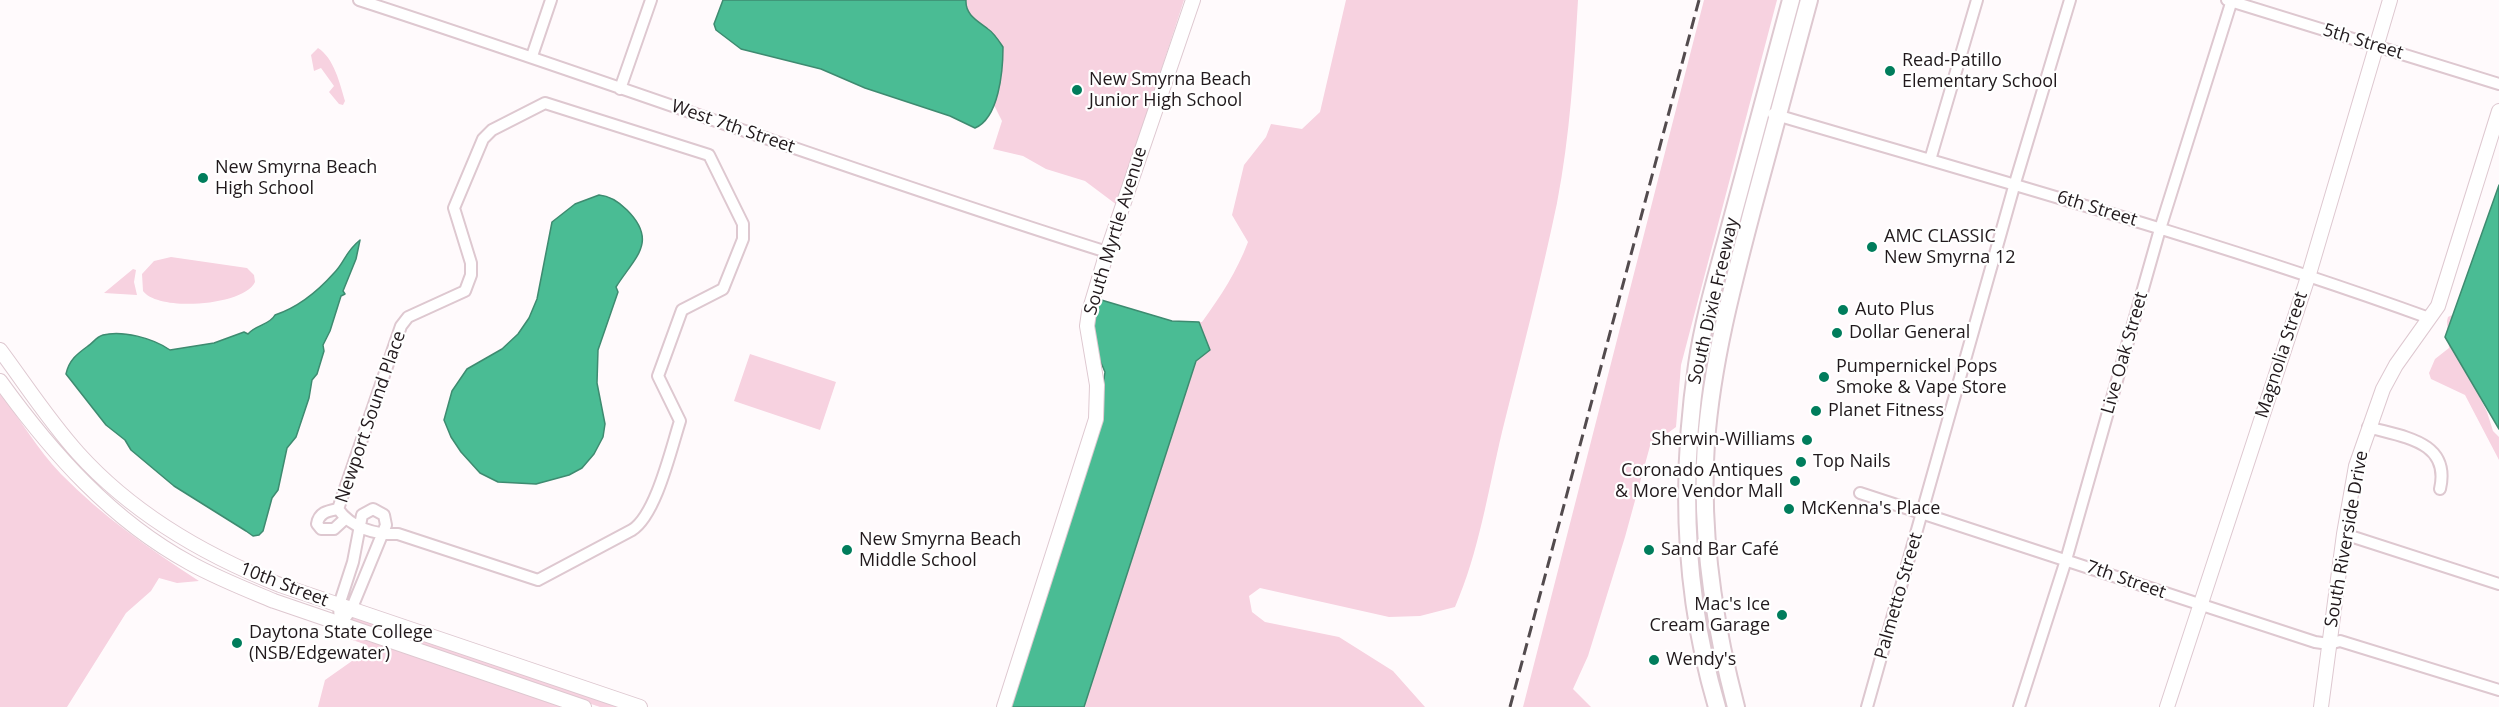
<!DOCTYPE html>
<html>
<head>
<meta charset="utf-8">
<style>
	body { margin:0 }
	canvas { display:block; background:#fffafc }
</style>
</head>
<body>
<canvas width="2499" height="707"></canvas>
<script>
const ctx = document.querySelector('canvas').getContext('2d');
ctx.lineJoin = 'round';
function fillPath(path, color) { ctx.fillStyle = color; ctx.fill(path, 'evenodd'); }
function strokePath(path, color, width, dash) { ctx.strokeStyle = color; ctx.lineWidth = width; ctx.lineCap = dash ? 'butt' : 'round'; ctx.setLineDash(dash || []); ctx.stroke(path); }
function drawText(font, color, halo, rows, align = 'center') {
  ctx.font = font + ' "Open Sans",sans-serif'; ctx.lineWidth = 4.5; ctx.setLineDash([]); ctx.textBaseline = 'middle'; ctx.strokeStyle = halo; ctx.fillStyle = color; for (const [text, x, y, turn = 0] of rows) {
    ctx.save(); ctx.translate(x, y); ctx.rotate((+turn || 0) * Math.PI / 180); ctx.textAlign = isNaN(turn) ? turn : align; if (halo) ctx.strokeText(text, 0, 0); ctx.fillText(text, 0, 0); ctx.restore();
  }
}
fillPath(new Path2D(`
	M 966,0 L 1184,0 L 1117,205 L 1085,181 L 1046,169 L 1023,156 L 993,149 L 1002,121 L 994,105 L 989,29 C 977,22 966,15 966,0 Z
	M 1346,0 L 1578,0 C 1574,68 1570,136 1557,203 C 1541,280 1521,356 1502,432 C 1488,491 1479,552 1455,607 L 1420,616 L 1389,617 L 1260,588 L 1249,596 L 1252,612 L 1265,622 L 1339,637 L 1393,671 L 1425,707 L 1084,707 L 1196,361 L 1210,350 L 1199,322 L 1202,322 C 1221,296 1237,271 1248,242 L 1232,215 L 1244,165 L 1266,137 L 1271,124 L 1302,129 L 1320,112 Z
	M 1704,0 L 1777,0 L 1681,365 L 1676,427 L 1650,446 L 1625,537 L 1588,656 L 1573,689 L 1591,707 L 1523,707 Z
	M 318,48 C 334,58 340,84 345,101 L 343,105 L 339,104 L 329,92 L 334,86 L 321,68 L 314,71 L 311,55 Z
	M 171,257 L 247,268 L 254,275 L 255,282 C 244,306 158,312 143,291 L 142,274 L 154,261 Z
	M 133,269 L 136,270 L 134,282 L 137,295 L 104,293 Z
	M 2456,313 L 2462,361 L 2487,412 L 2493,431 L 2499,437 L 2499,460 L 2465,395 L 2431,379 L 2429,373 L 2435,359 L 2449,348 L 2447,321 L 2448,317 Z
	M 750,354 L 836,382 L 820,430 L 734,401 Z
	M 0,393 C 20,419 38,450 61,474 C 102,516 150,549 199,581 L 177,583 L 159,578 L 151,591 L 126,613 L 67,707 L 0,707 Z
	M 353,616 L 624,707 L 600,707 L 348,622 Z
	M 342,631 L 568,707 L 318,707 L 325,680 L 369,649 L 367,645 L 338,635 Z`), '#f7d2e0');
const water = new Path2D(`
	M 723,0 L 966,0 C 965,15 978,21 988,29 C 994,33 999,41 1003,47 C 1003,71 999,118 975,128 L 950,116 L 865,88 L 821,69 L 741,49 L 716,30 L 714,24 Z
	M 2499,185 L 2499,429 L 2445,337 Z
	M 599,195 C 611,196 619,202 627,210 C 659,242 634,258 616,287 L 618,292 L 598,350 L 597,383 L 605,424 L 603,437 L 594,454 L 582,468 L 569,475 L 536,484 L 498,482 L 480,473 L 461,452 L 451,437 L 444,420 L 452,391 L 467,369 L 502,349 L 518,334 L 529,318 L 537,299 L 552,222 L 575,204 Z
	M 360,240 L 356,259 L 343,291 L 345,294 L 341,296 L 330,331 L 323,345 L 324,351 L 317,374 L 312,380 L 309,398 L 296,437 L 287,448 L 278,490 L 272,498 L 263,531 L 259,535 L 253,536 L 246,531 L 174,486 L 131,450 L 125,440 L 106,425 L 66,374 C 69,360 77,354 88,346 C 93,343 96,337 103,335 C 122,330 153,338 170,350 L 214,343 L 244,332 L 248,334 C 255,325 270,325 275,315 C 299,307 318,291 334,273 C 345,262 345,252 360,240 Z
	M 1098,299 L 1172,321 L 1199,322 L 1210,350 L 1196,361 L 1084,707 L 1011,707 L 1101,399 L 1105,372 L 1096,351 L 1092,325 Z`);
fillPath(water, '#4abc94');
strokePath(water, '#3e8b70', 1.5);
const street = new Path2D(`
	M 359,0 C 609,81 856,173 1107,252
	M 2227,0 L 2499,84
	M 532,56 L 551,0
	M 620,89 L 651,0
	M 545,103 L 709,155 L 743,224 L 743,239 L 723,289 L 682,310 L 658,376 L 680,421 C 671,449 656,515 632,530 L 538,580 L 398,534 C 376,535 351,528 338,509 L 401,326 L 408,317 L 465,291 L 471,275 L 471,263 L 454,208 L 483,139 L 492,130 Z
	M 1773,114 C 1993,179 2214,240 2429,318
	M 1930,160 L 1977,0
	M 2368,427 C 2403,437 2451,441 2440,489
	M 1860,493 L 2315,642 L 2329,644 L 2340,641 L 2499,690
	M 338,509 C 328,511 319,512 317,524 L 321,529 L 334,529 L 346,518
	M 373,509 L 384,515 L 386,525 L 351,610 L 340,625 L 339,605 L 353,562 L 362,515 Z
	M 2344,534 L 2499,584
	M 1867,707 L 2015,183 L 2070,0
	M 2019,707 L 2066,560 L 2160,229 L 2232,0`);
const secondary = new Path2D(`
	M 0,350 C 26,385 49,421 78,453 C 133,514 204,555 280,585 L 640,707
	M 0,381 C 52,453 111,520 190,563 C 217,578 245,589 274,601 L 584,707
	M 1004,707 L 1096,419 L 1097,385 L 1087,326 L 1089,312 L 1107,252 L 1193,0
	M 2167,707 L 2309,274 L 2390,0
	M 2321,707 L 2344,534 L 2356,466 L 2383,389 L 2396,365 L 2438,306 L 2499,111`);
const primary = new Path2D(`
	M 1717,707 C 1684,596 1680,480 1697,365 C 1704,316 1719,268 1732,219 C 1751,146 1771,73 1791,0
	M 1736,707 C 1713,620 1700,532 1706,442 C 1712,363 1732,287 1752,211 C 1771,140 1790,70 1809,0`);
strokePath(street, '#dec8d0', 14);
strokePath(secondary, '#dec8d0', 16);
strokePath(primary, '#dec8d0', 20);
strokePath(street, '#fff', 10);
strokePath(secondary, '#fff', 14);
strokePath(primary, '#fff', 16);
strokePath(new Path2D(`
	M 1510,707 L 1699,0`), '#534b4e', 3, [12, 6]);
for (const [x, y, r, color] of [
	[1890,71,6,"#007d5c"],
	[1077,90,6,"#007d5c"],
	[203,178,6,"#007d5c"],
	[1872,247,6,"#007d5c"],
	[1843,310,6,"#007d5c"],
	[1837,333,6,"#007d5c"],
	[1824,377,6,"#007d5c"],
	[1816,411,6,"#007d5c"],
	[1807,440,6,"#007d5c"],
	[1801,462,6,"#007d5c"],
	[1795,481,6,"#007d5c"],
	[1789,509,6,"#007d5c"],
	[847,550,6,"#007d5c"],
	[1649,550,6,"#007d5c"],
	[1782,615,6,"#007d5c"],
	[237,643,6,"#007d5c"],
	[1654,660,6,"#007d5c"]
]) { const dot = new Path2D(); dot.arc(x, y, r, 0, 2 * Math.PI); ctx.fillStyle = color; ctx.fill(dot); strokePath(dot, '#fff', 2); }
drawText('18px', '#21191c', '#fff', [
	["5th Street",2363,42,17],
	["West 7th Street",733,127,19],
	["6th Street",2097,209,17],
	["South Myrtle Avenue",1116,231,-73],
	["South Dixie Freeway",1714,301,-77],
	["Live Oak Street",2125,353,-74],
	["Magnolia Street",2282,355,-72],
	["Newport Sound Place",371,417,-71],
	["South Riverside Drive",2347,539,-80],
	["7th Street",2126,580,19],
	["10th Street",284,585,21],
	["Palmetto Street",1899,596,-74]
]);
drawText('18px', '#21191c', '#fff', [
	["Read-Patillo",1902,61],
	["Elementary School",1902,82],
	["New Smyrna Beach",1089,80],
	["Junior High School",1089,101],
	["New Smyrna Beach",215,168],
	["High School",215,189],
	["AMC CLASSIC",1884,237],
	["New Smyrna 12",1884,258],
	["Auto Plus",1855,310],
	["Dollar General",1849,333],
	["Pumpernickel Pops",1836,367],
	["Smoke & Vape Store",1836,388],
	["Planet Fitness",1828,411],
	["Sherwin-Williams",1795,440,"right"],
	["Top Nails",1813,462],
	["Coronado Antiques",1783,471,"right"],
	["& More Vendor Mall",1783,492,"right"],
	["McKenna's Place",1801,509],
	["New Smyrna Beach",859,540],
	["Middle School",859,561],
	["Sand Bar Café",1661,550],
	["Mac's Ice",1770,605,"right"],
	["Cream Garage",1770,626,"right"],
	["Daytona State College",249,633],
	["(NSB/Edgewater)",249,654],
	["Wendy's",1666,660]
], 'left');
</script>
</body>
</html>
